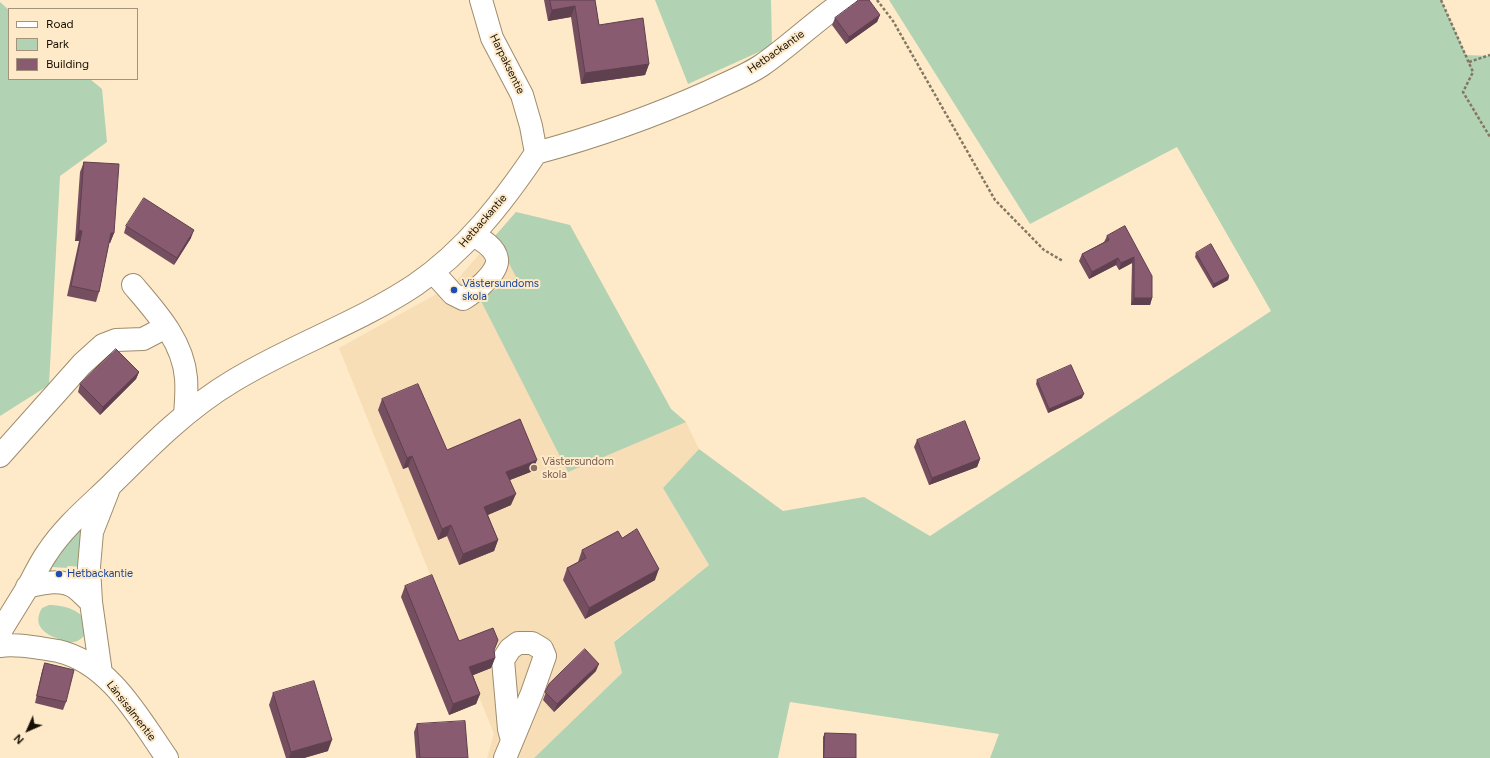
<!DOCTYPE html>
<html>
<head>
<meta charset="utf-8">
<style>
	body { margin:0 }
	#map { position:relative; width:1490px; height:758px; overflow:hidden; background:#feeac8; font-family:Figtree,sans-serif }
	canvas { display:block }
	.legend { position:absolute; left:8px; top:8px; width:130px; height:72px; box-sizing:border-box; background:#feeac8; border:1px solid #a2937a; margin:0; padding:5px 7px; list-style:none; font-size:12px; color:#171005 }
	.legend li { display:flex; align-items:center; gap:8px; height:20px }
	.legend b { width:20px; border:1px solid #a2937a }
	.north { position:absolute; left:8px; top:710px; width:40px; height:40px; -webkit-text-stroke:3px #feeac8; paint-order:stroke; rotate:225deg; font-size:11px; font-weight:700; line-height:16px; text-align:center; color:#171005 }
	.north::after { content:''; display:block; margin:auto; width:14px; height:18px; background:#171005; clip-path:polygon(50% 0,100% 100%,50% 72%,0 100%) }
</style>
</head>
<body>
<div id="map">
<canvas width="1490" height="758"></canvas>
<ul class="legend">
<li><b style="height:5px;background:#fff"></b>Road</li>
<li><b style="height:11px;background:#b1d3b4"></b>Park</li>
<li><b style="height:11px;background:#885b70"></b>Building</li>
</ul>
<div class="north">N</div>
</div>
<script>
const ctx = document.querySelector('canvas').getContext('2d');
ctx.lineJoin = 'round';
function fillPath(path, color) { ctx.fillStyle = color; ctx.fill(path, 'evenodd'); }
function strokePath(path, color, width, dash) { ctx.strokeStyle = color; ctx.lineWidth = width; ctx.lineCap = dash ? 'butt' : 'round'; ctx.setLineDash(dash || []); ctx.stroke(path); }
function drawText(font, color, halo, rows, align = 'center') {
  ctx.font = font + ' Figtree,sans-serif'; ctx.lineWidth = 4; ctx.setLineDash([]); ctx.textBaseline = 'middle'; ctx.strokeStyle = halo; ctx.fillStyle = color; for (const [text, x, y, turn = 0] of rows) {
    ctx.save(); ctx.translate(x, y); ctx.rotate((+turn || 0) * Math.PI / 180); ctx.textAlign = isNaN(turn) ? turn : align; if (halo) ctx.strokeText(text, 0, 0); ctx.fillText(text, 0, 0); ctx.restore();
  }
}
fillPath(new Path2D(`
	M 516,212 L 570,225 L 671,409 L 686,422 L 699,449 L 663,488 L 709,565 L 614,641 L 622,673 L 534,758 L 487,758 L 494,734 L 339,348 L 440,292 L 456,281 Z`), '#f7deb6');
fillPath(new Path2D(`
	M 655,0 L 771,0 L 772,46 L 688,84 Z
	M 889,0 L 1441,0 L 1466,55 L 1490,56 L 1490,758 L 990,758 L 999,734 L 790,702 L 778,758 L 534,758 L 622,673 L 614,642 L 709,565 L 663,488 L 699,449 L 783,511 L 864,497 L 930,536 L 1271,311 L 1177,147 L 1030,224 Z
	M 0,2 L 9,10 L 9,79 L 90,79 L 102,89 L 107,142 L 60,176 L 49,385 L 0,416 Z
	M 516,212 L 570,225 L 671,409 L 686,422 L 568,472 L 480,299 L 516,277 L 495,236 Z
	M 91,515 L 84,567 L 68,566 L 67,568 L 52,567 L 51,574 L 44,572 Z
	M 49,605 C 62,605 84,609 86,626 C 86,629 85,632 85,635 C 82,638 79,641 74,642 C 70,643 64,641 59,639 C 44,634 32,625 42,608 Z`), '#b1d3b4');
const minor = new Path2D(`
	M 481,0 L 492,38 L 522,95 L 531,126 L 536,153
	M 433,272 L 453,294 L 463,299 C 473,293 499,273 497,259 C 495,247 482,240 473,235
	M 133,285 C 156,312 183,341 186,378 C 187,390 186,403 185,415
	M 0,456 L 82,364 L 103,345 L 116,340 L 143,339 L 166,327
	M 27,587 C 43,583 63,578 77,589 C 82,593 86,598 91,602
	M 0,632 C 10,616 19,601 29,585 C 35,574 40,563 47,553 C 64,527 88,507 110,486 C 148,448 186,409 233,381 C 292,345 358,323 415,285 C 465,251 503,202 536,153 C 595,137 652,117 708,92 C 726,83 746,76 762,65 C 791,45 817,19 846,0
	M 0,646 C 14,644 26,646 40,648 C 46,649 52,650 58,651 C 110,663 139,718 167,758
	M 101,673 L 91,602 L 89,567 L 92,532 L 108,491
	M 505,758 L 532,693 L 545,656 L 542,649 L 532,643 L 518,643 L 510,649 L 503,660 L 509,729 L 512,740`);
strokePath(minor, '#9e8c6c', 24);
strokePath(new Path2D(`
	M 877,0 L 893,21 L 995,200 L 1044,250 L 1063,261
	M 1441,0 L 1473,72 L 1463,92 L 1490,137
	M 1469,62 L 1490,55`), '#847761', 2.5, [3, 2]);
strokePath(minor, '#fff', 22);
fillPath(new Path2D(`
	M 544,0 L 595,0 L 599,25 L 649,64 L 645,75 L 581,84 L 571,17 L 548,21 Z
	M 880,15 L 877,22 L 846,44 L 832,25 L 835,18 Z
	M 84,162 L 114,233 L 110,243 L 109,243 L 99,292 L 96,302 L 67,296 L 79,241 L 75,241 L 80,172 Z
	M 126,226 L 191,238 L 174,265 L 124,233 Z
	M 1125,226 L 1152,298 L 1150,305 L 1131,305 L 1132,263 L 1119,270 L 1116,265 L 1089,279 L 1079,261 L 1082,254 L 1104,242 L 1107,236 Z
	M 1196,253 L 1229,276 L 1228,280 L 1213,288 L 1195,257 Z
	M 139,372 L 136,379 L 100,415 L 78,392 L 80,384 Z
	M 1037,380 L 1082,398 L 1048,413 L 1036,384 Z
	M 382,399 L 447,450 L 533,471 L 510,480 L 511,505 L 488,515 L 498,540 L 494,551 L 459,565 L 447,536 L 438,540 L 408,467 L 403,469 L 378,410 Z
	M 917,440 L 980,459 L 977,467 L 929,485 L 914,447 Z
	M 622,538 L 655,580 L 585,619 L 563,580 L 567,568 L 578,562 L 582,550 Z
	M 405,586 L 459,641 L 495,658 L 491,668 L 473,675 L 480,694 L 476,704 L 449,715 L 401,597 Z
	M 45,663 L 66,702 L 63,710 L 35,703 L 42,671 Z
	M 596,671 L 554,712 L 543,700 L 549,684 Z
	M 273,693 L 328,751 L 304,758 L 286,758 L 269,705 Z
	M 417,724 L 468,758 L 416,758 L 414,732 Z
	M 825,733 L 856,758 L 823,758 L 823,737 Z`), '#754e60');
fillPath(new Path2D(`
	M 575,6 L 571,17 L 548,21 L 552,10 Z
	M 880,15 L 877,22 L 846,44 L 849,37 Z
	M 649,64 L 645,75 L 581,84 L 585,73 Z
	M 79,230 L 82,231 L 79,241 L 75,241 Z
	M 194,230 L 191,238 L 174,265 L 177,258 Z
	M 111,233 L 114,233 L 110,243 L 108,243 Z
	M 1134,257 L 1132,263 L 1119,270 L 1121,263 Z
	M 1118,258 L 1116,265 L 1089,279 L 1092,272 Z
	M 1229,276 L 1228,280 L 1213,288 L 1214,284 Z
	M 1134,298 L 1152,298 L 1150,305 L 1131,305 Z
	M 139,372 L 136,379 L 100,415 L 103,407 Z
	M 1084,394 L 1082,398 L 1048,413 L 1049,409 Z
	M 412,456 L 408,467 L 403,469 L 407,458 Z
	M 980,459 L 977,467 L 929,485 L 932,478 Z
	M 537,460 L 533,471 L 502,483 L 506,472 Z
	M 516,494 L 511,505 L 480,518 L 484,507 Z
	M 451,525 L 447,536 L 438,540 L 442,529 Z
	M 498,540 L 494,551 L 459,565 L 463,554 Z
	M 659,569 L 655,580 L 585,619 L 589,608 Z
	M 495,658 L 491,668 L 466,678 L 469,667 Z
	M 599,664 L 596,671 L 554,712 L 557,704 Z
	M 480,694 L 476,704 L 449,715 L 453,704 Z
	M 332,740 L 328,751 L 304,758 L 289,758 L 291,752 Z`), '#5f404e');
const building = new Path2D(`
	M 550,0 L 595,0 L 599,25 L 643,18 L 649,64 L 585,73 L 575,6 L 552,10 Z
	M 859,0 L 869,0 L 880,15 L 849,37 L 835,18 Z
	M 84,162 L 119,164 L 114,233 L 111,233 L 99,292 L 71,286 L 82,231 L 79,230 Z
	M 144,198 L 194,230 L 177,258 L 126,226 Z
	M 1125,226 L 1152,276 L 1152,298 L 1134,298 L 1134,257 L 1121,263 L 1118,258 L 1092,272 L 1082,254 L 1109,240 L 1107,236 Z
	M 1211,244 L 1229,276 L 1214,284 L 1196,253 Z
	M 116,349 L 139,372 L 103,407 L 80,384 Z
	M 1071,365 L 1084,394 L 1049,409 L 1037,380 Z
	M 418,384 L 447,450 L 520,419 L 537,460 L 506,472 L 516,494 L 484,507 L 498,540 L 463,554 L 451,525 L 442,529 L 412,456 L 407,458 L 382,399 Z
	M 965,421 L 980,459 L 932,478 L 917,440 Z
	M 637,529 L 659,569 L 589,608 L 567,568 L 586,558 L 582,550 L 618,531 L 622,538 Z
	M 432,575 L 459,641 L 493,628 L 498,640 L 494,650 L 495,658 L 469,667 L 480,694 L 453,704 L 405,586 Z
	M 585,649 L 599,664 L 557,704 L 545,692 L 549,684 Z
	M 45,663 L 74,670 L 66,702 L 37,696 Z
	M 314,681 L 332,740 L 291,752 L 273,693 Z
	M 465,721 L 468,758 L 420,758 L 417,724 Z
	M 825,733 L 856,734 L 856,758 L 824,758 Z`);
fillPath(building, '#885b70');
strokePath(building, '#5f404e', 1);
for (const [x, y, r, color] of [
	[454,290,4,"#1a4fb4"],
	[534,468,4,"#8d6e63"],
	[59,574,4,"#1a4fb4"]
]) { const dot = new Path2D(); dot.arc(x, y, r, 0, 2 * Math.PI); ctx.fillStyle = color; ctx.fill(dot); strokePath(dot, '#feeac8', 1.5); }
drawText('11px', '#171005', '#feeac8', [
	["Hetbackantie",776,52,-35],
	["Harpaksentie",507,64,64],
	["Hetbackantie",483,221,-49],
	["Länsisalmentie",131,711,52]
]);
drawText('11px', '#164399', '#feeac8', [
	["Västersundoms",462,284],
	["skola",462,297],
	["Hetbackantie",67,574]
], 'left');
drawText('11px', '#785e54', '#feeac8', [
	["Västersundom",542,462],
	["skola",542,475]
], 'left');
</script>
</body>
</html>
